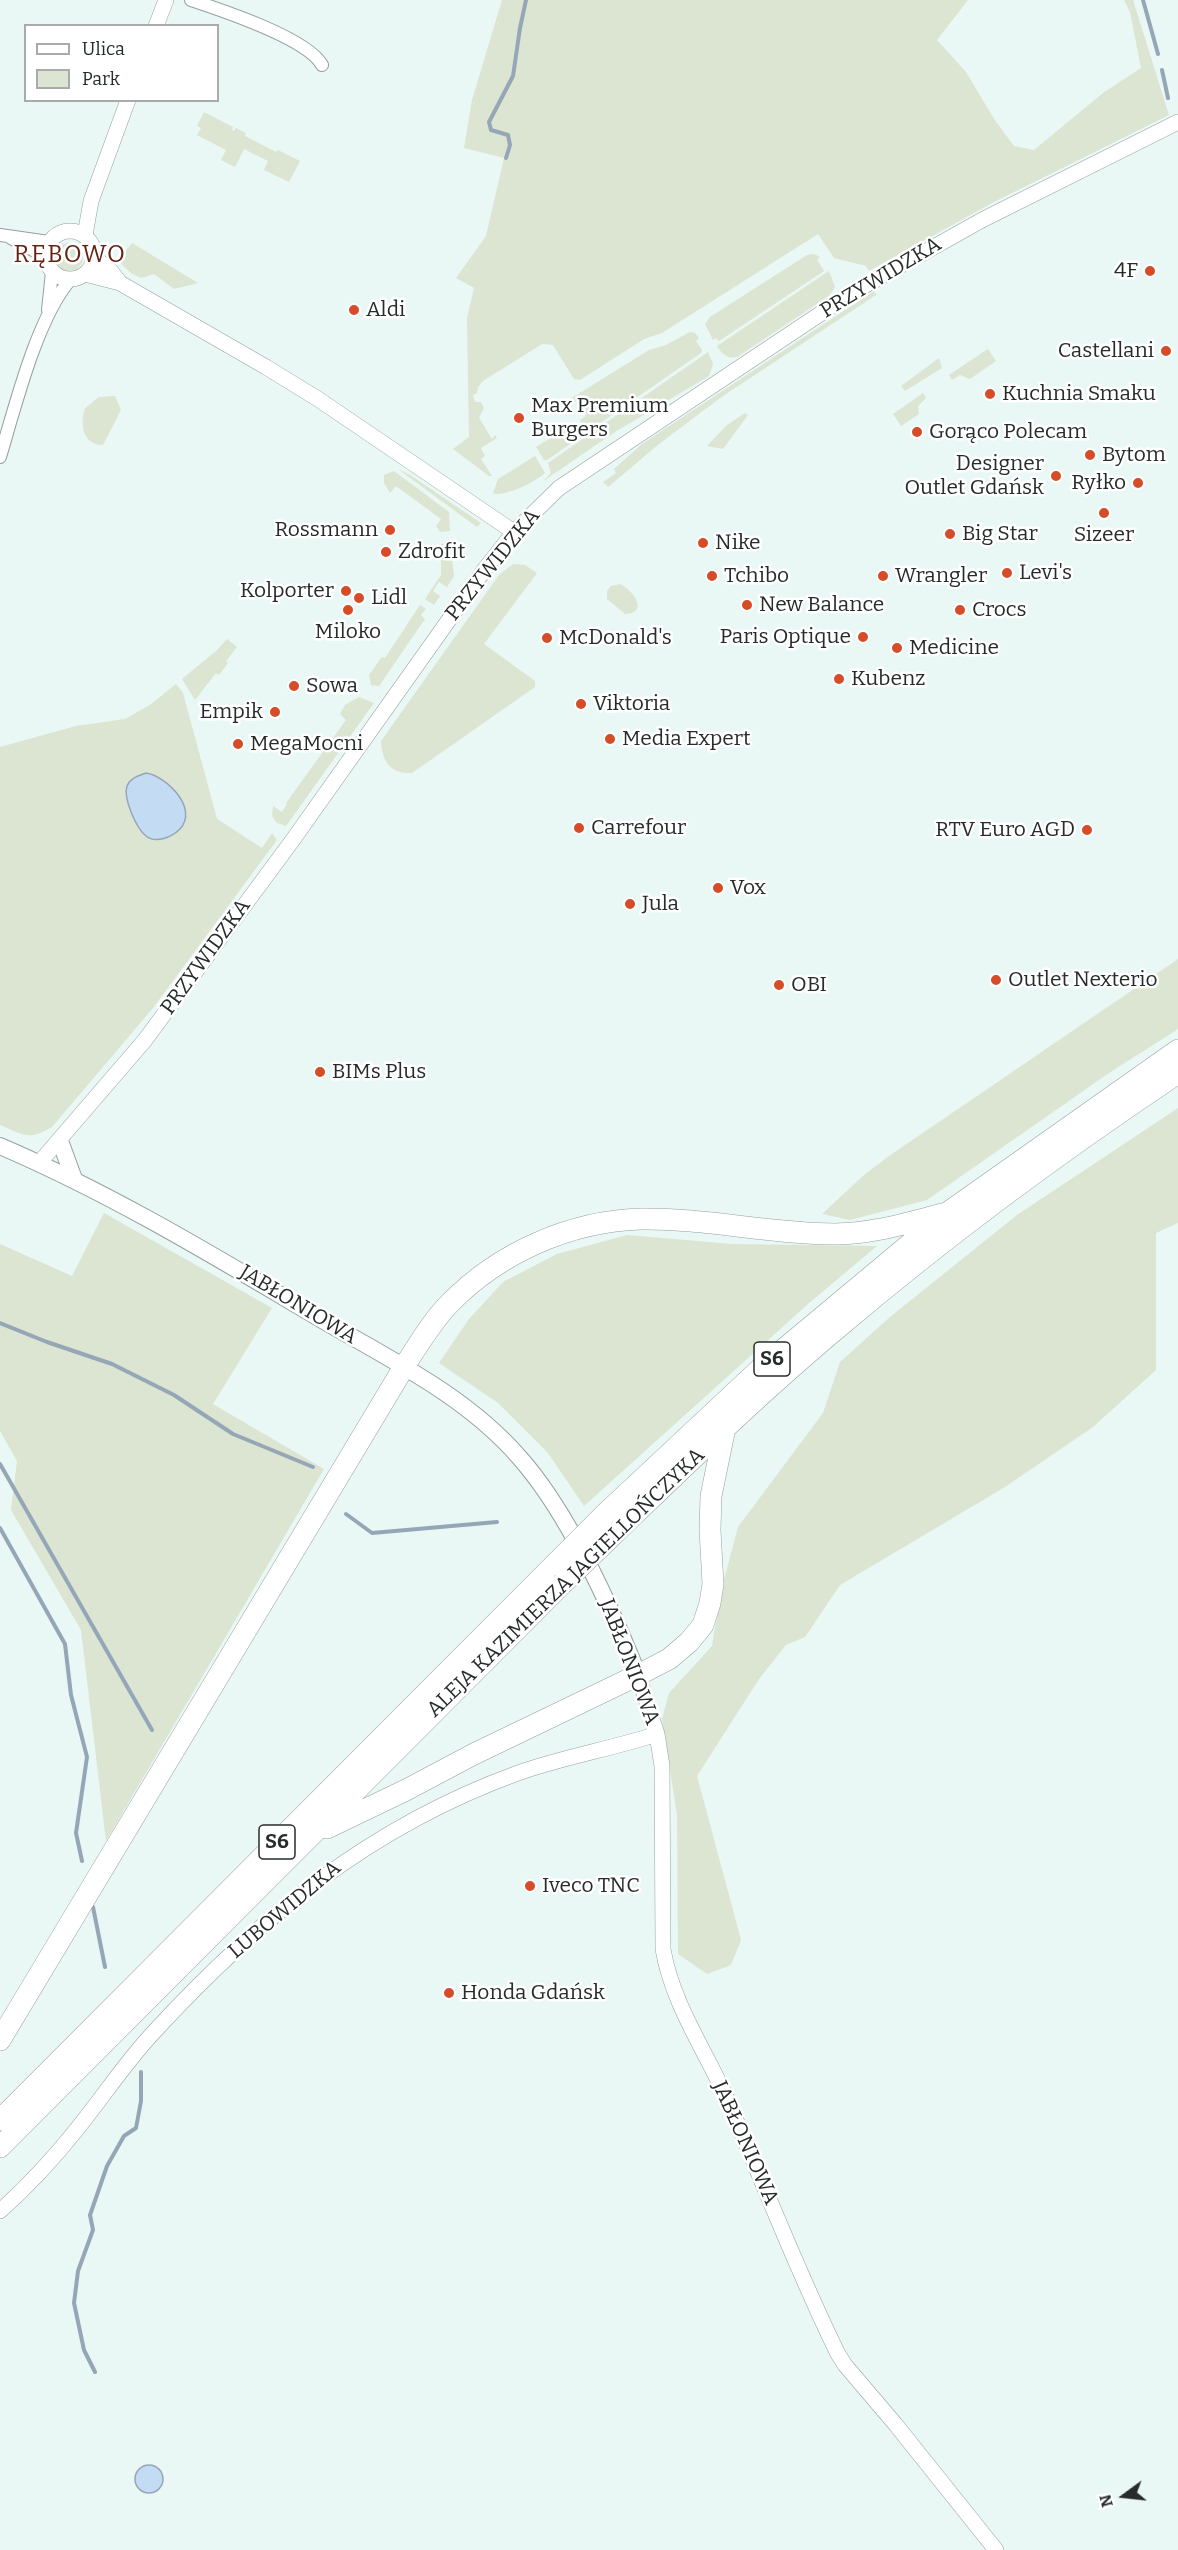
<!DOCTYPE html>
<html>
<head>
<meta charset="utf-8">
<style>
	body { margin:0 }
	#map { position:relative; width:1178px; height:2550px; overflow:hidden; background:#e9f7f5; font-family:Bitter,serif }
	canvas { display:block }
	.legend { position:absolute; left:24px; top:24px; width:195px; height:78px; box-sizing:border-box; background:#fff; border:2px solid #a9abaa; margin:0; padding:8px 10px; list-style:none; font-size:18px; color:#272c2b }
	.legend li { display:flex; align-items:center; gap:12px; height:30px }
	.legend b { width:30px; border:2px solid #a9abaa }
	.north { position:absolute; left:1094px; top:2466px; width:60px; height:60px; -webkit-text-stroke:4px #fff; paint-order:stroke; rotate:255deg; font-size:16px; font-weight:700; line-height:24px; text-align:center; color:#272c2b }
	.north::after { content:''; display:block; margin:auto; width:21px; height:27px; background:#272c2b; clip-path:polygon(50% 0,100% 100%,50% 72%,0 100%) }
</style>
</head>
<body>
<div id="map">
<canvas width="1178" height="2550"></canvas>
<ul class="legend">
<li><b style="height:8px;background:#fff"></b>Ulica</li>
<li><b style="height:16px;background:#dce4d2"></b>Park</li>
</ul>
<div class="north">N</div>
</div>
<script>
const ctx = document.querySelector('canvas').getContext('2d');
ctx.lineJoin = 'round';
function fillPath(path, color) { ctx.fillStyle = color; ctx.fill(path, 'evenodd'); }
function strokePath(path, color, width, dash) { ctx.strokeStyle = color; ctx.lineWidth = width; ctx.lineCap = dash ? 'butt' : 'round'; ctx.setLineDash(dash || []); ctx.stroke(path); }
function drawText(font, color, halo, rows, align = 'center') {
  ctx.font = font + ' Bitter,serif'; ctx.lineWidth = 5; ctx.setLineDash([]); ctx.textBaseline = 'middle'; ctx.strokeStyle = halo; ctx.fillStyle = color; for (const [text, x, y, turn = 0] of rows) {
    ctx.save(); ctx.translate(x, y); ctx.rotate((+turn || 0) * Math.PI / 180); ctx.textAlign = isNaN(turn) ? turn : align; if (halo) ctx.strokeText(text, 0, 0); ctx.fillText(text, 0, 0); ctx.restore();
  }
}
fillPath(new Path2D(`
	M 502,0 L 968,0 L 937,40 L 966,72 L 994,119 L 1014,146 L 1034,150 L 1103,93 L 1141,68 L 1130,12 L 1124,0 L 1133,0 L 1169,115 L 992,203 L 869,271 L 866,266 L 834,258 L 818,234 L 662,333 L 644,339 L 580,380 L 574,379 L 553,345 L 542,344 L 483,381 L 478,387 L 477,393 L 473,395 L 475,402 L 481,402 L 484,408 L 479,418 L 492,439 L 495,435 L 497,438 L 481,448 L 485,456 L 481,459 L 492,476 L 489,476 L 453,449 L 469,437 L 467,318 L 474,288 L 456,278 L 486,236 L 504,158 L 464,148 L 472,100 Z
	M 204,112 L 233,127 L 232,130 L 234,131 L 236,128 L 246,133 L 245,136 L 276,152 L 278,150 L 300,161 L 289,182 L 264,170 L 268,161 L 244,149 L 235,167 L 221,160 L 226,150 L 197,135 L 201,128 L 197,126 Z
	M 132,243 L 198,283 L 174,289 L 154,274 L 141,278 L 131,273 L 118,261 Z
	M55 257a14 14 0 1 1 28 0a14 14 0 1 1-28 0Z
	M 814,254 L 820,257 L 817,260 L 824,271 L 719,341 L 716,338 L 713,340 L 705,324 L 710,317 L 807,255 Z
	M 829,271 L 835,287 L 829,296 L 737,357 C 727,359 722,354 717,346 Z
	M 874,291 L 876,295 L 720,398 L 659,444 L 608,487 L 603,482 L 616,473 L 614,469 L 642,444 Z
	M 690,332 L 695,333 L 699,338 L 696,341 L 702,350 L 701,353 L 547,460 L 544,460 L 536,447 L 567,428 L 572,433 L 582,425 L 580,420 L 586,416 L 577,401 L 568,404 L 570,399 L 649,350 L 666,345 Z
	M 988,349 L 996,361 L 970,379 L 960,375 L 952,380 L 949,375 Z
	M 708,352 L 713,364 L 709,376 L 615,432 L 542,482 L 551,473 L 548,463 Z
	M 939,358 L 942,368 L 905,391 L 901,386 Z
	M 923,393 L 926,398 L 918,406 L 919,414 L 901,426 L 893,414 Z
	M 115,396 L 121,410 L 103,445 C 82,445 80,423 85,408 L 99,397 Z
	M 745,413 L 748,415 L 723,449 L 707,446 L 727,425 Z
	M 535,456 L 545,473 C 537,481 503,498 493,493 L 498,479 Z
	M 398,469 L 410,475 L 481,523 L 477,527 Z
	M 394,471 L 449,512 L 450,531 L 440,532 L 436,526 L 441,519 L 396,486 L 390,493 L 384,483 L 384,475 Z
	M 450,543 L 454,576 L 447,587 L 439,582 L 433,591 L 440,596 L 434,605 L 425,599 L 441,575 L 441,544 Z
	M 513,564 L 525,565 L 537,573 L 484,644 L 535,681 L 535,687 L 412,773 C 391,774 382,762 381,741 L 499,575 Z
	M 620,584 C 633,590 650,613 625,614 L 607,599 L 607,591 L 611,586 Z
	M 420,605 L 426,609 L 421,615 L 425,619 L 379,686 L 371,685 L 369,675 L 382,657 L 385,658 Z
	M 227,639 L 237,647 L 226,661 L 228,663 L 219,675 L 216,673 L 195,700 L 182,679 L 216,651 Z
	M 176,684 L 183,693 L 217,819 L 262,848 L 272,833 L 277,840 L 153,1008 L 52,1127 C 28,1141 24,1135 0,1125 L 0,747 L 76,726 L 125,719 L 150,705 Z
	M 359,697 L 374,703 L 286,826 L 277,823 L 272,816 L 273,806 L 282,812 L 287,804 L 286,803 L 346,720 L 340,714 L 345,705 Z
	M 1178,959 L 1178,1029 L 1109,1073 L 927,1200 L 850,1220 L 822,1214 L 864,1175 L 889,1156 Z
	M 1178,1108 L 1178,1223 L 1156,1233 L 1156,1370 L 1093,1427 L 1005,1487 L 840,1585 L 805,1637 L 786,1645 L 759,1679 L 697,1776 L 741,1940 L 731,1965 L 707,1974 L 678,1954 L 677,1815 L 662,1719 L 669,1693 L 712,1646 L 722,1587 L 738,1527 L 823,1413 L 840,1362 L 890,1317 L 1017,1215 Z
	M 104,1213 L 272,1308 L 213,1404 L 324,1469 L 106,1841 L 81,1630 L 11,1510 L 17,1461 L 0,1431 L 0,1244 L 72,1276 Z
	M 627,1235 L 732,1244 L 877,1246 L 808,1304 L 584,1506 L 548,1453 L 498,1403 L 439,1363 L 469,1319 L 503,1282 L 557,1254 Z`), '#dce4d2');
const water = new Path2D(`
	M 146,773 C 166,776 199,808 180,829 C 172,837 156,844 146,836 C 136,828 123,798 127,786 C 130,778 138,776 146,773 Z
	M135 2479a14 14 0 1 1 28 0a14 14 0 1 1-28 0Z`);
fillPath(water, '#c4dcf3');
strokePath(water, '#95a7b7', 1.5);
strokePath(new Path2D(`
	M 1143,0 L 1158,54
	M 1162,70 L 1168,98
	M 506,158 L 510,145 L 508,135 L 491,130 L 489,122 L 513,76 L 520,28 L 526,0
	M 0,1323 L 47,1342 L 112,1364 L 174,1395 L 233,1434 L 313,1467
	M 0,1464 L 152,1730
	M 346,1514 L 372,1533 L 497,1522
	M 0,1528 L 65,1644 L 71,1695 L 87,1757 L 76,1833 L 82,1861
	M 93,1907 L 105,1967
	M 95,2372 L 84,2350 L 74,2303 L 78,2271 L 93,2230 L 90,2215 L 107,2166 L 124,2136 L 136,2128 L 141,2101 L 141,2072`), '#95a7b7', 4);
const minor = new Path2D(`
	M 191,0 C 221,10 307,38 322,65
	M 0,235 L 49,242
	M 11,238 L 46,257
	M 48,310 L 52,272
	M 0,457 C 15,407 37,318 70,280`);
const tertiary = new Path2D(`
	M 156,26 L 166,0
	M46 255a24 24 0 1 1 48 0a24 24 0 1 1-48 0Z
	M 85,235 L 91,201 L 128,100
	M 95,258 L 111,271 L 120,283
	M 85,274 L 120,283 L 266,367 L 318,399 L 514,532
	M 40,1162 L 145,1040 L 292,841 L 485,569 L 514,532 L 559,488 L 850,294 L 982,220 L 1178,122
	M 638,1675 L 657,1734 L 662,1766 L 663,1949 C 672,2003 705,2050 727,2099 C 764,2184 797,2271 838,2354 L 845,2365 L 896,2425 L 996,2550
	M 0,2211 C 28,2186 54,2158 77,2129 C 103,2097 125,2063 153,2033 C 258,1919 369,1827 518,1773 C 563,1757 611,1749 657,1734`);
const secondary = new Path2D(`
	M 60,1141 L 74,1179
	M 0,1146 C 112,1194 214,1256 319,1318 C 389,1359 465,1395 519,1457 C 569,1513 610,1605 638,1675`);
const motorway = new Path2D(`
	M 605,1514 L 760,1369 L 947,1213 L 1178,1050
	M 616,1532 C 689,1462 762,1391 840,1326 C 947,1235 1061,1151 1178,1073
	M 327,1828 L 406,1790 L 474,1754 L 638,1675 L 669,1659 L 689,1642 L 703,1625 L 710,1603 L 713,1584 L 710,1530 L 711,1496 L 725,1428
	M 0,2040 L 407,1362 C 420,1342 433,1320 450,1303 C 499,1253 570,1221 641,1219 C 706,1218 770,1234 835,1234 C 873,1234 910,1222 947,1213
	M 0,2120 L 554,1565
	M 0,2147 L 562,1584`);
strokePath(minor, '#94a19f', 14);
strokePath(tertiary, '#94a19f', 16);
strokePath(secondary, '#94a19f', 18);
strokePath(motorway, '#94a19f', 22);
strokePath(minor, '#fff', 12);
strokePath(tertiary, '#fff', 15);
strokePath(secondary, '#fff', 16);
strokePath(motorway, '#fff', 21);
const motorwayBridge = new Path2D(`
	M 554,1565 L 605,1514
	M 562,1584 L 616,1532`);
strokePath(motorwayBridge, '#94a19f', 22, []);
strokePath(motorwayBridge, '#fff', 21);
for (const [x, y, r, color] of [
	[1150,271,6,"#d64c29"],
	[354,310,6,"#d64c29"],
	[1166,351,6,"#d64c29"],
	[990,394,6,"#d64c29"],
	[519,418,6,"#d64c29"],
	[917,432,6,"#d64c29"],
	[1090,455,6,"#d64c29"],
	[1056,476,6,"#d64c29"],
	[1138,483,6,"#d64c29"],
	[1104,513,6,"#d64c29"],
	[390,530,6,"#d64c29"],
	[950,534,6,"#d64c29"],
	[703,543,6,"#d64c29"],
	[386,552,6,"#d64c29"],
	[1007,573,6,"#d64c29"],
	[712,576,6,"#d64c29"],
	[883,576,6,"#d64c29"],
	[346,591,6,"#d64c29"],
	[359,598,6,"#d64c29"],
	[747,605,6,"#d64c29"],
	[348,610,6,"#d64c29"],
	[960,610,6,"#d64c29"],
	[863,637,6,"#d64c29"],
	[547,638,6,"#d64c29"],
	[897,648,6,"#d64c29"],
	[839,679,6,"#d64c29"],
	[294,686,6,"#d64c29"],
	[581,704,6,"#d64c29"],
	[275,712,6,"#d64c29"],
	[610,739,6,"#d64c29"],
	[238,744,6,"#d64c29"],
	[579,828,6,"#d64c29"],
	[1087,830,6,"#d64c29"],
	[718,888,6,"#d64c29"],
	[630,904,6,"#d64c29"],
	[996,980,6,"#d64c29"],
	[779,985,6,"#d64c29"],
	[320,1072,6,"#d64c29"],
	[530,1886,6,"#d64c29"],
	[449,1993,6,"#d64c29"]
]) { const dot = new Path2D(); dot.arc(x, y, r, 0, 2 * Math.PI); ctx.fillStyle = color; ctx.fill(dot); strokePath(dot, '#fff', 2); }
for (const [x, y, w] of [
	[772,1359,36],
	[277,1842,36]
]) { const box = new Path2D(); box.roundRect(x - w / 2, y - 17, w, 34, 4.5); ctx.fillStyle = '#fff'; ctx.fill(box); strokePath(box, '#272c2b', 1.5); }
drawText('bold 20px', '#272c2b', null, [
	["S6",772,1359],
	["S6",277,1842]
]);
drawText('21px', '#272c2b', '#fff', [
	["4F",1138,271,"right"],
	["Aldi",366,310],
	["Castellani",1154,351,"right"],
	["Kuchnia Smaku",1002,394],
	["Max Premium",531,406],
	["Burgers",531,430],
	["Gorąco Polecam",929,432],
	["Bytom",1102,455],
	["Designer",1044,464,"right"],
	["Outlet Gdańsk",1044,488,"right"],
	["Ryłko",1126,483,"right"],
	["Rossmann",378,530,"right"],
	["Big Star",962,534],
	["Sizeer",1104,535,"center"],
	["Nike",715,543],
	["Zdrofit",398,552],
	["Levi's",1019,573],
	["Tchibo",724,576],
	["Wrangler",895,576],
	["Kolporter",334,591,"right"],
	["Lidl",371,598],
	["New Balance",759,605],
	["Crocs",972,610],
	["Miloko",348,632,"center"],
	["Paris Optique",851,637,"right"],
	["McDonald's",559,638],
	["Medicine",909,648],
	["Kubenz",851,679],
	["Sowa",306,686],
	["Viktoria",593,704],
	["Empik",263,712,"right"],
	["Media Expert",622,739],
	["MegaMocni",250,744],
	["Carrefour",591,828],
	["RTV Euro AGD",1075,830,"right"],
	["Vox",730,888],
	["Jula",642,904],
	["Outlet Nexterio",1008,980],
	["OBI",791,985],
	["BIMs Plus",332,1072],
	["Iveco TNC",542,1886],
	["Honda Gdańsk",461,1993]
], 'left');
drawText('21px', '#272c2b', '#fff', [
	["PRZYWIDZKA",881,278,-31],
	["PRZYWIDZKA",493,565,-51],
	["PRZYWIDZKA",206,957,-54],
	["JABŁONIOWA",298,1305,31],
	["ALEJA KAZIMIERZA JAGIELLOŃCZYKA",566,1583,-44],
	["JABŁONIOWA",629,1662,69],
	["LUBOWIDZKA",285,1910,-40],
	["JABŁONIOWA",745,2143,66]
]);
ctx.letterSpacing = '1.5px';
drawText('24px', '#642212', '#fff', [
	["RĘBOWO",70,255]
]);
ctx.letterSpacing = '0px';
</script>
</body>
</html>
